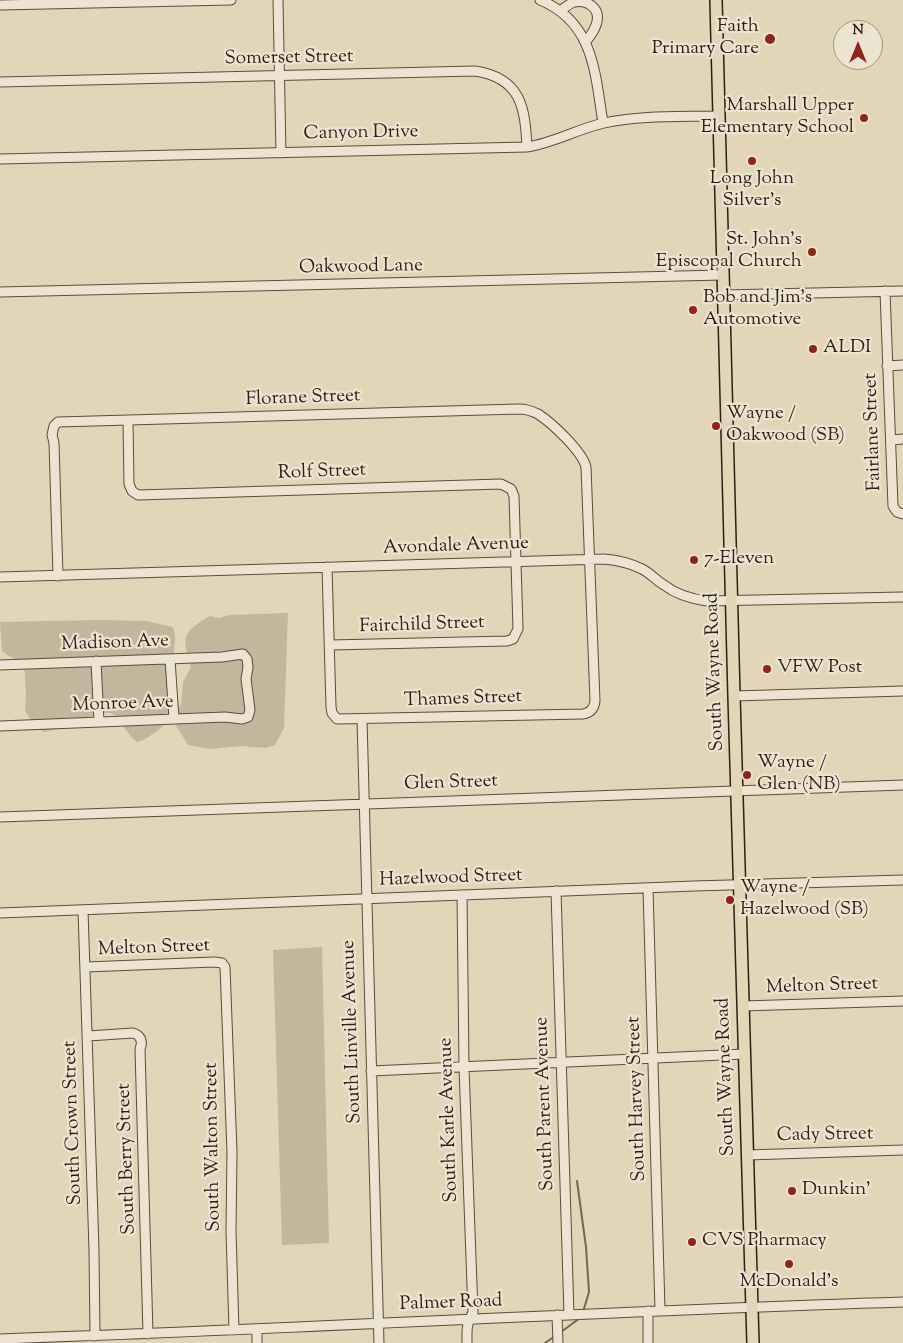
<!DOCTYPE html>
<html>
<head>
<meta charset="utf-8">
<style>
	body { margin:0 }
	#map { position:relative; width:903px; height:1343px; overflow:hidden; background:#e2d5b8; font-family:"Sorts Mill Goudy",serif }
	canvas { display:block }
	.north { position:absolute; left:833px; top:20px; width:50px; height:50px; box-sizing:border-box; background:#ece4d1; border:1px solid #a09585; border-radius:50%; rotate:0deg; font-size:14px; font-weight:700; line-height:20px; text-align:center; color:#2e1e14 }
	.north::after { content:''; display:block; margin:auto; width:18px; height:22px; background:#8f2418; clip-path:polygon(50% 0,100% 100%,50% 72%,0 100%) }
</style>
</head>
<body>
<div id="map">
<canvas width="903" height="1343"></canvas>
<div class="north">N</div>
</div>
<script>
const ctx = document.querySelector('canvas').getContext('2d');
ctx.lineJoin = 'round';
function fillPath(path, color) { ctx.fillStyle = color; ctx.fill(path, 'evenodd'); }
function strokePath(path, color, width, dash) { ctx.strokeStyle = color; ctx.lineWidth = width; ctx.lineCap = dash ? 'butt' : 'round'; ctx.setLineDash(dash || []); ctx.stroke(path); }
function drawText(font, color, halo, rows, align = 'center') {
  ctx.font = font + ' "Sorts Mill Goudy",serif'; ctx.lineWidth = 4.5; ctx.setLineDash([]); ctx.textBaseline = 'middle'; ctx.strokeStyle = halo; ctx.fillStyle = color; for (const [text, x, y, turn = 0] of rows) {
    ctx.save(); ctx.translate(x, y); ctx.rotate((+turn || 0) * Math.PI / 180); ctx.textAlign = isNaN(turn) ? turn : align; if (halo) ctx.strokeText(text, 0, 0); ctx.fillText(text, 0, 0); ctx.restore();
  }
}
fillPath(new Path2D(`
	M 288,613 L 284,728 L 275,745 L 265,748 L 241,746 L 211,749 L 188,745 L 173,721 L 181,704 L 183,682 L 191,667 C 181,635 183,632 210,616 L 219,618 L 229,615 Z
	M 99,620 L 146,621 L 173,627 C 177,639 174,642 174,653 C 174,684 187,709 157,731 C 150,736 145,740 137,742 C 134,740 131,737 129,734 C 118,720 118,708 96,715 C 87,719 79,721 72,729 L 65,727 L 44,732 L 34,725 L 25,711 L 26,692 L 24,665 C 17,659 9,657 2,651 L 0,622 Z
	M 322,947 L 329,1243 L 282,1245 L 273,950 Z`), '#c3b69c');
strokePath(new Path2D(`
	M 577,1181 L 586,1247 L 589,1292 L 583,1312
	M 561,1332 L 580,1318
	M 545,1343 L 555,1336`), '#756755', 2);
const minor = new Path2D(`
	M 278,0 L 281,153
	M 540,0 C 594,22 595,73 603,123
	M 0,5 L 231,0
	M 560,11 C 564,8 569,4 574,2 C 579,1 584,1 589,4 C 605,13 595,31 586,41
	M 0,82 L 475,71 C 521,78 525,107 527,147
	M 0,159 L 527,147 C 554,143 577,129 604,123 C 641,115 680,117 718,116
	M 885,291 L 893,506 L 897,512 L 903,514
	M 0,292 L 722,275
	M 723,295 L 903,291
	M 887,366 L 903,365
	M 128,421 L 129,484 L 132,491 L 138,495 L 501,484 L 511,489 L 514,496 L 518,629 L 513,639 L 507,641 L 330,645
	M 892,440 L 903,439
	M 58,576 L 54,443 L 52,435 L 54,426 L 58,422 L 519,409 C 525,409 532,411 538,414 C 552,423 582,451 586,467 L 595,701 C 594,709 590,713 583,714 L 337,719 L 332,713 L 331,707 L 327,567
	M 0,577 L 604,559 C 617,560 630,563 642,569 C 650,573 656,580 664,585 C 677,595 691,599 707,601 L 903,597
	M 170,659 L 174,719
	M 96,661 L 99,722
	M 0,665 L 222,657 L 243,654 L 247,659 L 248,667 L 246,679 L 250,710 L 248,717 L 242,719 L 225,717 L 0,726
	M 734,696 L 903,691
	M 362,719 L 379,1343
	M 0,817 L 903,785
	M 648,888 L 660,1310
	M 556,891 L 569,1315
	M 462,895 L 464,1067 L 473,1313 C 466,1323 467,1331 467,1343
	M 83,910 L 94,1250 L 95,1336
	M 0,913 L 694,886 L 903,880
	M 86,967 L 214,962 L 222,963 L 225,967 L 232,1152 L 231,1231 L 234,1330
	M 743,1006 L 903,1001
	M 88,1036 L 133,1033 C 141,1035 143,1042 140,1049 L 148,1334
	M 371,1071 L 744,1054
	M 747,1155 L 903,1150
	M 648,1311 L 648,1343
	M 557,1315 L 558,1343
	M 257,1329 L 257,1343
	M 0,1339 C 301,1329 602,1311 903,1302`);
const major = new Path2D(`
	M 716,0 L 734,696 L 753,1343`);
strokePath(minor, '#5b4c3d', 11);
strokePath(major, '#2e1e14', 14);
strokePath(minor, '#ece4d1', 9);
strokePath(major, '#e2d5b8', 11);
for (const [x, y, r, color] of [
	[770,39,6,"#8f2418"],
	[864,118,5,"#8f2418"],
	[752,161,5,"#8f2418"],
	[812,252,5,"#8f2418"],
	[693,310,5,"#8f2418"],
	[813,349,5,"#8f2418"],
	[716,426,5,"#8f2418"],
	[694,560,5,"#8f2418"],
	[767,669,5,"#8f2418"],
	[747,775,5,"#8f2418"],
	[730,900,5,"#8f2418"],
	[792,1191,5,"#8f2418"],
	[692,1242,5,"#8f2418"],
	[789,1264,5,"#8f2418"]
]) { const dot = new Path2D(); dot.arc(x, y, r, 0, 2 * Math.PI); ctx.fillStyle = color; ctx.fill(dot); strokePath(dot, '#ece4d1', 2); }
drawText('19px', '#2e1e14', '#ece4d1', [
	["Faith",759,28,"right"],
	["Primary Care",759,50,"right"],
	["Marshall Upper",854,107,"right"],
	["Elementary School",854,129,"right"],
	["Long John",752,180,"center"],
	["Silver's",752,202,"center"],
	["St. John's",802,241,"right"],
	["Episcopal Church",802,263,"right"],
	["Bob and Jim's",703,299],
	["Automotive",703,321],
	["ALDI",823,349],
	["Wayne /",726,415],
	["Oakwood (SB)",726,437],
	["7-Eleven",704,560],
	["VFW Post",777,669],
	["Wayne /",757,764],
	["Glen (NB)",757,786],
	["Wayne /",740,889],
	["Hazelwood (SB)",740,911],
	["Dunkin'",802,1191],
	["CVS Pharmacy",702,1242],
	["McDonald's",789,1283,"center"]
], 'left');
drawText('19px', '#2e1e14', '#ece4d1', [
	["Somerset Street",289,59,-1],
	["Canyon Drive",361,134,-1],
	["Oakwood Lane",361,268,-1],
	["Florane Street",303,399,-2],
	["Fairlane Street",874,432,-92],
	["Rolf Street",322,473,-2],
	["Avondale Avenue",456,547,-2],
	["Fairchild Street",422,626,-2],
	["Madison Ave",115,644,-2],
	["South Wayne Road",716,672,-92],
	["Thames Street",463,700,-2],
	["Monroe Ave",123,705,-2],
	["Glen Street",451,784,-2],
	["Hazelwood Street",451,879,-2],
	["Melton Street",154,949,-2],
	["Melton Street",822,987,-2],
	["South Linville Avenue",353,1032,-92],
	["South Wayne Road",727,1077,-92],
	["South Harvey Street",638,1099,-92],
	["South Parent Avenue",546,1104,-92],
	["South Karle Avenue",450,1120,-92],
	["South Crown Street",74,1123,-92],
	["Cady Street",825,1136,-1],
	["South Walton Street",214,1147,-91],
	["South Berry Street",128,1159,-92],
	["Palmer Road",451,1304,-2]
]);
</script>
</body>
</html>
